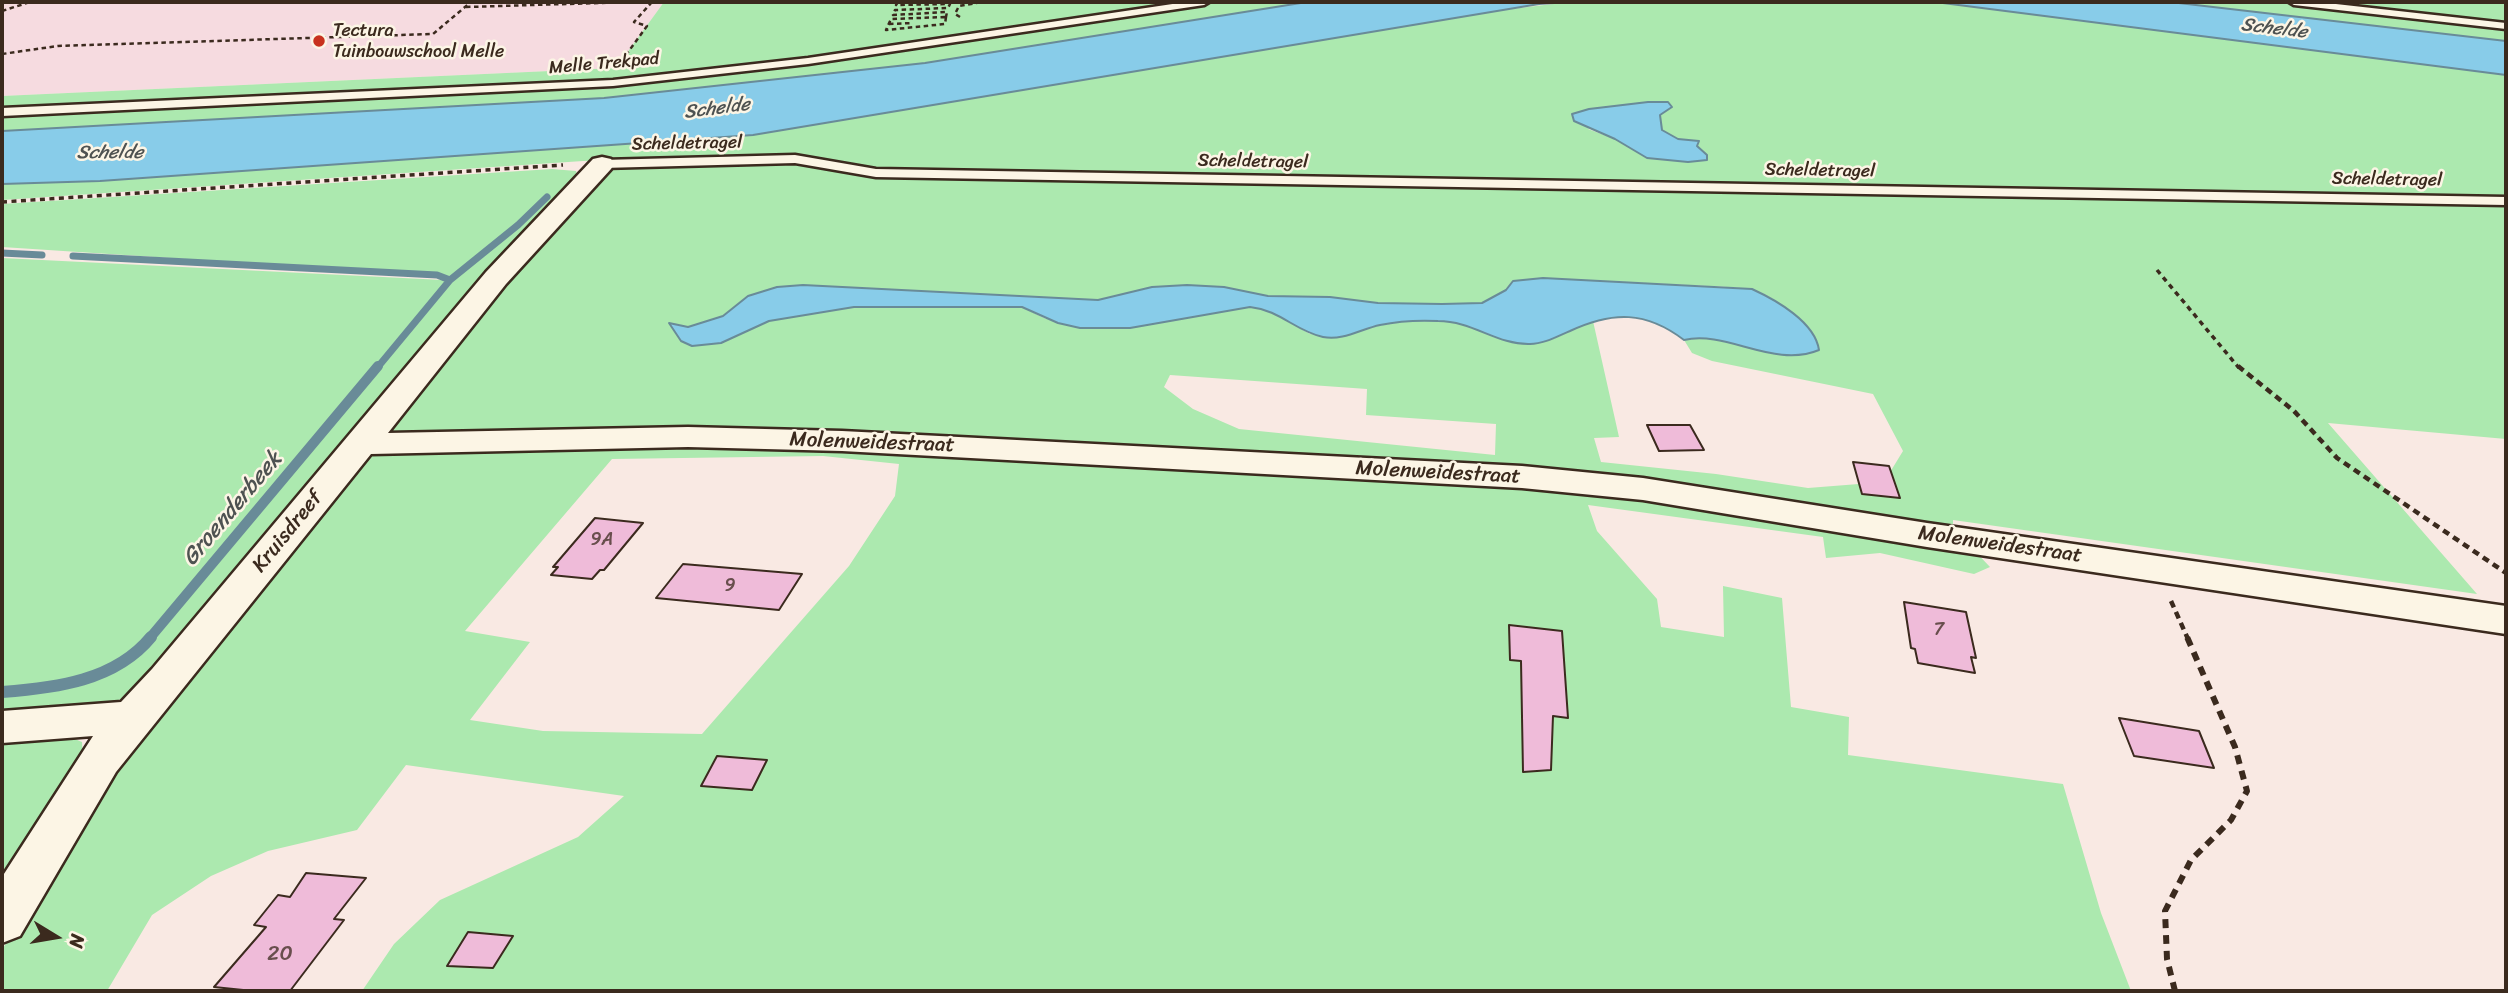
<!DOCTYPE html>
<html>
<head>
<meta charset="utf-8">
<style>
	body { margin:0 }
	#map { position:relative; width:2508px; height:993px; overflow:hidden; background:#f9e9e3; font-family:Sriracha,sans-serif }
	canvas { display:block }
	.frame { position:absolute; inset:0; border:4px solid #3b2a1e; pointer-events:none }
	.north { position:absolute; left:21px; top:902px; width:70px; height:70px; -webkit-text-stroke:5px #fcf5e5; paint-order:stroke; rotate:101deg; font-size:19px; font-weight:700; line-height:28px; text-align:center; color:#3b2a1e }
	.north::after { content:''; display:block; margin:auto; width:24px; height:32px; background:#3b2a1e; clip-path:polygon(50% 0,100% 100%,50% 72%,0 100%) }
</style>
</head>
<body>
<div id="map">
<canvas width="2508" height="993"></canvas>
<div class="frame"></div>
<div class="north">N</div>
</div>
<script>
const ctx = document.querySelector('canvas').getContext('2d');
ctx.lineJoin = 'round';
function fillPath(path, color) { ctx.fillStyle = color; ctx.fill(path, 'evenodd'); }
function strokePath(path, color, width, dash) { ctx.strokeStyle = color; ctx.lineWidth = width; ctx.lineCap = dash ? 'butt' : 'round'; ctx.setLineDash(dash || []); ctx.stroke(path); }
function drawText(font, color, halo, rows, align = 'center') {
  ctx.font = font + ' Sriracha,sans-serif'; ctx.lineWidth = 5; ctx.setLineDash([]); ctx.textBaseline = 'middle'; ctx.strokeStyle = halo; ctx.fillStyle = color; for (const [text, x, y, turn = 0] of rows) {
    ctx.save(); ctx.translate(x, y); ctx.rotate((+turn || 0) * Math.PI / 180); ctx.textAlign = isNaN(turn) ? turn : align; if (halo) ctx.strokeText(text, 0, 0); ctx.fillText(text, 0, 0); ctx.restore();
  }
}
fillPath(new Path2D(`
	M 2,2 L 664,2 L 616,68 L 2,96 Z`), '#f6dbe0');
fillPath(new Path2D(`
	M 664,2 L 1307,2 L 925,63 L 604,98 L 2,131 L 2,96 L 616,68 Z
	M 1569,2 L 1935,2 L 2506,75 L 2506,200 L 2399,195 L 876,170 L 817,159 L 796,157 L 583,161 L 2,200 L 2,184 L 100,181 ZM 1648,102 L 1660,115 L 1662,130 L 1678,139 L 1699,141 L 1697,146 L 1707,155 L 1707,160 L 1688,162 L 1647,158 L 1615,139 L 1588,129 L 1629,106 Z
	M 2170,2 L 2506,2 L 2506,41 Z
	M 800,162 L 863,174 L 2506,205 L 2506,439 L 2328,423 L 2477,594 L 1953,520 L 1953,544 L 1971,547 L 1990,567 L 1974,574 L 1880,553 L 1826,558 L 1823,537 L 1588,505 L 1597,531 L 1657,599 L 1661,627 L 1724,637 L 1723,586 L 1782,598 L 1791,707 L 1849,717 L 1848,755 L 2063,784 L 2101,913 L 2131,991 L 362,991 L 394,944 L 440,900 L 578,837 L 624,796 L 406,765 L 357,830 L 268,851 L 211,876 L 152,915 L 107,991 L 2,991 L 2,950 L 119,755 L 151,682 L 117,701 L 85,711 L 63,734 L 82,742 L 83,761 L 2,895 L 2,258 L 443,280 L 446,276 L 2,247 L 2,204 L 552,169 L 576,171 L 577,175 L 512,252 L 540,249 C 563,219 584,181 620,167 ZM 1543,278 L 1728,287 C 1735,288 1743,288 1750,289 C 1773,294 1816,327 1819,350 C 1774,370 1727,330 1684,340 L 1692,353 L 1712,361 L 1873,394 L 1903,451 L 1884,482 L 1808,488 L 1716,474 L 1601,462 L 1594,438 L 1619,437 L 1593,321 L 1553,339 L 1509,342 L 1470,325 L 1442,321 L 1407,321 L 1377,326 L 1344,336 L 1310,334 L 1266,309 L 1250,307 L 1130,328 L 1080,328 L 1044,318 L 1022,307 L 957,306 L 854,307 L 808,313 L 769,321 L 734,337 L 669,324 L 688,327 L 723,316 L 748,296 L 803,285 L 1098,300 L 1152,287 L 1187,285 L 1224,287 L 1268,296 L 1330,297 L 1378,303 L 1442,304 L 1482,303 L 1506,290 L 1513,281 ZM 1170,375 L 1367,389 L 1366,415 L 1496,424 L 1495,455 L 1239,429 L 1193,409 L 1164,387 ZM 823,456 L 899,464 L 895,496 L 849,566 L 702,734 L 543,731 L 470,720 L 530,642 L 465,631 L 612,459 Z`), '#ace9af');
const water = new Path2D(`
	M 1307,2 L 1569,2 L 1539,4 L 753,135 L 100,181 L 2,184 L 2,131 L 604,98 L 925,63 Z
	M 1935,2 L 2170,2 L 2506,41 L 2506,75 Z
	M 1648,102 L 1668,102 L 1672,107 L 1660,115 L 1662,130 L 1678,139 L 1699,141 L 1697,146 L 1707,155 L 1707,160 L 1688,162 L 1647,158 L 1615,139 L 1574,121 L 1572,114 L 1589,109 Z
	M 1543,278 L 1752,289 C 1776,300 1815,322 1819,350 C 1774,369 1727,330 1684,340 C 1646,311 1613,311 1570,331 C 1558,336 1544,344 1530,344 C 1497,345 1473,321 1438,321 C 1418,320 1399,321 1380,325 C 1361,329 1343,341 1323,337 C 1295,331 1280,310 1250,307 L 1130,328 L 1080,328 L 1058,323 L 1022,307 L 854,307 L 769,321 L 721,343 L 692,346 L 681,341 L 669,323 L 688,327 L 723,316 L 748,296 L 777,287 L 803,285 L 1098,300 L 1152,287 L 1187,285 L 1224,287 L 1268,296 L 1330,297 L 1378,303 L 1442,304 L 1482,303 L 1506,290 L 1513,281 Z`);
fillPath(water, '#88cce9');
strokePath(water, '#698b98', 2);
strokePath(new Path2D(`
	M 2,253 L 42,255
	M 73,256 L 437,275 L 450,280 L 377,368
	M 450,280 L 518,225 L 547,197`), '#698b98', 7);
strokePath(new Path2D(`
	M 149,639 L 378,366`), '#698b98', 10);
strokePath(new Path2D(`
	M 2,692 C 55,688 115,681 151,637`), '#698b98', 12);
const building = new Path2D(`
	M 1647,425 L 1690,425 L 1704,450 L 1659,451 Z
	M 1853,462 L 1889,466 L 1900,498 L 1862,494 Z
	M 595,518 L 643,523 L 604,570 L 600,570 L 592,579 L 551,575 L 558,567 L 553,567 Z
	M 683,564 L 802,574 L 779,610 L 656,598 Z
	M 1904,602 L 1966,612 L 1976,658 L 1971,657 L 1975,673 L 1918,663 L 1915,649 L 1911,648 Z
	M 1509,625 L 1562,631 L 1568,718 L 1553,716 L 1551,770 L 1523,772 L 1521,661 L 1510,660 Z
	M 2119,718 L 2199,731 L 2214,768 L 2134,756 Z
	M 717,756 L 767,760 L 752,790 L 701,786 Z
	M 306,873 L 366,878 L 334,919 L 344,920 L 290,991 L 253,991 L 214,987 L 266,927 L 254,925 L 278,895 L 290,897 Z
	M 468,932 L 513,936 L 493,968 L 447,966 Z`);
fillPath(building, '#efbbd9');
strokePath(building, '#3b2a1e', 2);
const service = new Path2D(`
	M 1186,2 L 1209,2 L 1204,5 L 808,64 L 613,86 L 2,116 L 2,108 L 613,80 L 808,58 Z
	M 2289,2 L 2318,2 L 2506,23 L 2506,29 L 2294,5 Z
	M 795,155 L 876,169 L 2506,197 L 2506,205 L 876,177 L 795,163 L 602,168 L 596,164 L 602,160 Z`);
const minor = new Path2D(`
	M 602,157 L 611,159 L 614,164 L 611,169 L 506,284 L 388,433 L 688,427 L 842,431 L 1522,466 L 1643,478 L 1927,523 L 2506,606 L 2506,634 L 1927,547 L 1643,500 L 1522,488 L 842,451 L 688,447 L 371,454 L 116,772 L 20,936 L 2,943 L 2,877 L 93,736 L 2,743 L 2,711 L 121,702 L 152,669 L 486,272 L 593,159 Z`);
strokePath(service, '#3b2a1e', 5);
strokePath(minor, '#3b2a1e', 5);
strokePath(new Path2D(`
	M 898,2 L 896,5 L 950,4 L 948,8 L 895,10 L 893,15 L 947,12 L 946,17
	M 466,7 L 633,2
	M 2,11 L 30,2
	M 946,17 L 945,24 L 886,30 L 891,19 Z
	M 960,17 L 955,14 L 959,6 L 982,2
	M 889,24 L 913,23
	M 2,54 L 58,46 L 433,34 L 471,2
	M 626,60 L 623,59 L 647,26 L 634,22 L 652,2`), '#3b2a1e', 2.5, [4.5, 3.5]);
strokePath(new Path2D(`
	M 2,202 L 563,165
	M 2157,270 L 2239,368`), '#3b2a1e', 3.5, [5, 4.5]);
strokePath(new Path2D(`
	M 2238,366 L 2294,411 L 2337,458 L 2506,573
	M 2171,601 L 2188,639`), '#3b2a1e', 4.5, [7, 5]);
strokePath(new Path2D(`
	M 2175,991 L 2167,959 L 2165,911 L 2191,860 L 2231,820 L 2247,791 L 2235,747 L 2187,637`), '#3b2a1e', 6, [9, 7]);
fillPath(service, '#fcf5e5');
fillPath(minor, '#fcf5e5');
for (const [x, y, r, color] of [
	[319,41,7,"#c8321e"]
]) { const dot = new Path2D(); dot.arc(x, y, r, 0, 2 * Math.PI); ctx.fillStyle = color; ctx.fill(dot); strokePath(dot, '#fcf5e5', 2.5); }
drawText('18px', '#3b2a1e', '#fcf5e5', [
	["Tectura",333,31],
	["Tuinbouwschool Melle",333,52]
], 'left');
drawText('18px', '#3b2a1e', '#fcf5e5', [
	["Melle Trekpad",604,64,-5],
	["Scheldetragel",687,144,-1],
	["Scheldetragel",1253,162,1],
	["Scheldetragel",1820,171,1],
	["Scheldetragel",2387,180,1]
]);
drawText('18px', '#684e4d', null, [
	["9A",602,540],
	["9",730,586],
	["7",1939,630]
]);
drawText('italic 19px', '#4e5251', '#fcf5e5', [
	["Schelde",2274,29,7],
	["Schelde",717,109,-7],
	["Schelde",110,153]
]);
drawText('21px', '#3b2a1e', '#fcf5e5', [
	["Molenweidestraat",872,443,2],
	["Molenweidestraat",1438,473,3],
	["Kruisdreef",288,532,-51],
	["Molenweidestraat",2000,545,8]
]);
drawText('21px', '#684e4d', null, [
	["20",280,955]
]);
drawText('italic 23px', '#4e5251', '#fcf5e5', [
	["Groenderbeek",233,509,-50]
]);
</script>
</body>
</html>
